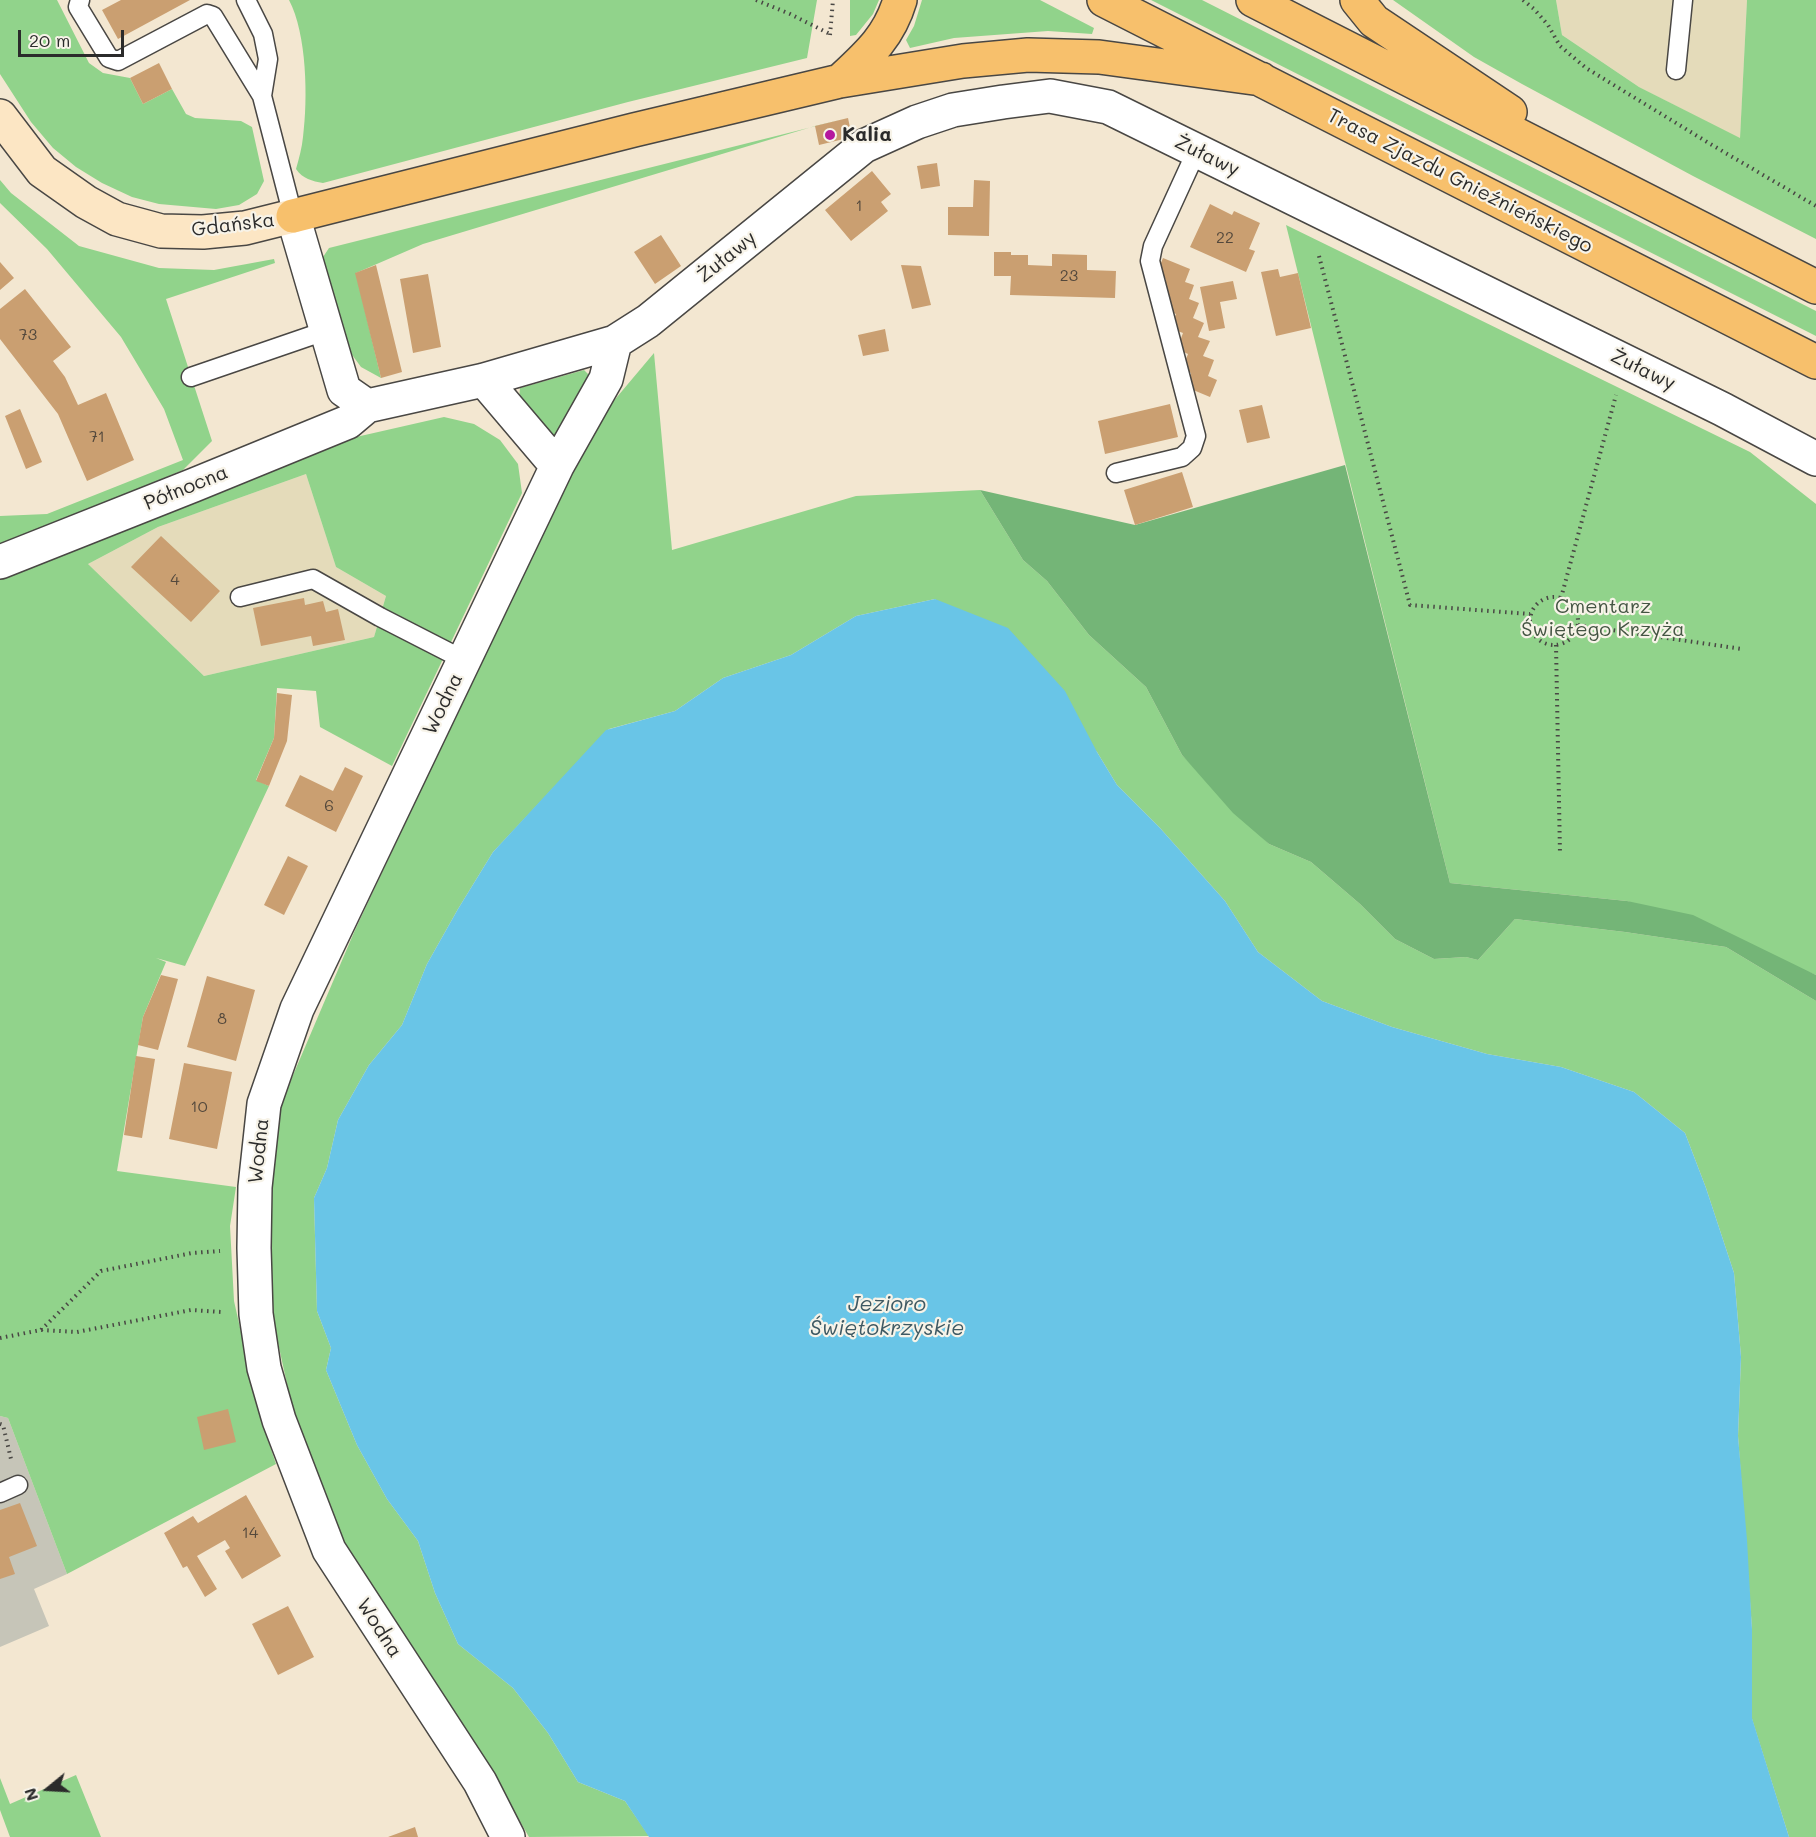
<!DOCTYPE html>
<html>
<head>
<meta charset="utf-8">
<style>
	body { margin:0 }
	#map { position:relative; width:1816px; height:1837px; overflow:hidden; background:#f3e7d1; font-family:Mali,sans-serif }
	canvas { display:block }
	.north { position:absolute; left:18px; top:1759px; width:60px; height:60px; -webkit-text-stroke:4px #f7f3e8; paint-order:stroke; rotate:252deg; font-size:16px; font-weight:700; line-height:24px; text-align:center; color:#2b2b2b }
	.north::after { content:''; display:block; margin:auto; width:21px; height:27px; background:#2b2b2b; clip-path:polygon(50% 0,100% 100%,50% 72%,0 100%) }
	.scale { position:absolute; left:18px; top:30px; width:106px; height:27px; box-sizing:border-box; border:3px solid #2b2b2b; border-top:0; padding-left:8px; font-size:18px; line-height:21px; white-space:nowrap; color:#2b2b2b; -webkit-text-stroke:4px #f7f3e8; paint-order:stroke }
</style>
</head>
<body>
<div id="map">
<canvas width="1816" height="1837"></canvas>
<div class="north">N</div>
<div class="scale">20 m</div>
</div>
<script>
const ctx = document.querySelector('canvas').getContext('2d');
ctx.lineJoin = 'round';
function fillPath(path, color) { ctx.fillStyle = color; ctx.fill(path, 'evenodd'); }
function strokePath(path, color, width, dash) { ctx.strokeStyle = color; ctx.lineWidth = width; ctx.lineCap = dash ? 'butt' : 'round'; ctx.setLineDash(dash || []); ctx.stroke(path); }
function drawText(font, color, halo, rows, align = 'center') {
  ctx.font = font + ' Mali,sans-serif'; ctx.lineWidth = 4.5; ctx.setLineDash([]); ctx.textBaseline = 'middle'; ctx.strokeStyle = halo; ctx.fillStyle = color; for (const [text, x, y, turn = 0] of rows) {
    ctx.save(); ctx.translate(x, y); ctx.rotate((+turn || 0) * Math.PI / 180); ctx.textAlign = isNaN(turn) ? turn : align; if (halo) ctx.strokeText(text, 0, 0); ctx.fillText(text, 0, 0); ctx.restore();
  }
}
fillPath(new Path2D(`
	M 1556,0 L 1747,0 L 1740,139 L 1639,87 L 1562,35 Z
	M 306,474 L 336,567 L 386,596 L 374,637 L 204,676 L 88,564 L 158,527 Z`), '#e4dbba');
fillPath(new Path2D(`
	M 0,1416 L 8,1418 L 67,1574 L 34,1589 L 49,1626 L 0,1647 Z`), '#c6c5b8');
fillPath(new Path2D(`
	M 0,0 L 57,0 L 89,63 L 103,73 L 130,78 L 143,104 L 172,89 L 186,114 L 195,118 L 241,121 L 252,127 L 264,181 L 257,194 L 239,205 L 216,209 L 159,204 L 132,197 L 102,183 L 76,167 L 53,148 L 31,122 L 0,74 Z
	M 289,0 L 817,0 L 807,58 L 628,102 L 323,183 C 312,181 303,179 296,169 C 299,158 302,148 303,137 C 308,99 307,34 289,0 Z
	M 850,0 L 879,0 L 873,14 L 856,35 L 850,36 Z
	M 922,0 L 1040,0 L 1094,28 L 1092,34 L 1048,31 L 954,38 L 910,48 L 906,40 L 914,26 Z
	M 1151,0 L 1202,0 L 1816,311 L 1816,336 Z
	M 1393,0 L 1556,0 L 1562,35 L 1639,87 L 1740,138 L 1747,0 L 1816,0 L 1816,239 L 1693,176 L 1522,84 L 1474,57 Z
	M 848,118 L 815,126 L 423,244 L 356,273 L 381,378 L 361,367 L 350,352 L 323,257 L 329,248 Z
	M 0,180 L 11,193 L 79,246 L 159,268 L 214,270 L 274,259 L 275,263 L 166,299 L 212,441 L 183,470 L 15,541 L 0,545 L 0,516 L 47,514 L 183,460 L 164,409 L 121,337 L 47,249 L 0,203 Z
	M 1286,225 L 1750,452 L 1816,504 L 1816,975 L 1627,901 L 1450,883 Z
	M 654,353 L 672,550 L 856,496 L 980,490 L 1023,560 L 1047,581 L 1089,635 L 1146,687 L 1182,755 L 1269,844 L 1311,862 L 1360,904 L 1395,939 L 1434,959 L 1466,957 L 1478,960 L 1515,919 L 1625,932 L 1726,947 L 1816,1001 L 1816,1837 L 1789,1837 L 1752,1719 L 1752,1629 L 1738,1436 L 1741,1357 L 1734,1273 L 1706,1188 L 1685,1133 L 1634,1092 L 1561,1067 L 1487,1054 L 1392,1027 L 1322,1001 L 1258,952 L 1225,901 L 1160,828 L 1117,785 L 1097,752 L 935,599 L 856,616 L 791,655 L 723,678 L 675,711 L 609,729 L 493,852 L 458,909 L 427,964 L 402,1025 L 369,1065 L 338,1120 L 327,1168 L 314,1198 L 317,1311 L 331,1348 L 326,1370 L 357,1445 L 387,1499 L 418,1541 L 435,1593 L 458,1644 L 513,1688 L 548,1733 L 578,1782 L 625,1801 L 649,1836 L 529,1837 L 493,1775 L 340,1537 L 294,1416 L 268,1297 L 267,1223 L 279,1108 L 355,930 L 550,515 L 601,416 Z
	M 584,370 L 592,378 L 557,435 L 550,436 L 519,399 L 520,388 Z
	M 444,417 L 474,424 L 500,440 L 518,464 L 522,493 L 392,766 L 320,727 L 316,691 L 277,688 L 274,738 L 256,780 L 269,786 L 185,966 L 156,958 L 166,962 L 143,1017 L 117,1171 L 236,1187 L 230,1226 L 234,1301 L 260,1416 L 276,1464 L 67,1574 L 8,1418 L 0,1416 L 0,576 L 343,440 ZM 306,474 L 336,567 L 386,596 L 374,637 L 204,676 L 88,564 L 158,527 Z
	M 76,1775 L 101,1837 L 10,1837 L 0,1810 L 0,1778 L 10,1804 Z`), '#91d38b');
fillPath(new Path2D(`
	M 1345,465 L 1450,883 L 1627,901 L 1693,915 L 1816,975 L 1816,1001 L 1726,947 L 1625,932 L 1515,919 L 1478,960 L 1466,957 L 1434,959 L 1395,939 L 1360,904 L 1311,862 L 1269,844 L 1233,813 L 1182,755 L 1146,687 L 1089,635 L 1047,581 L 1023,560 L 980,490 L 1135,525 Z`), '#74b577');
fillPath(new Path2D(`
	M 935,599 L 1008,628 L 1065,691 L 1097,752 L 1117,785 L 1160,828 L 1225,901 L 1258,952 L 1322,1001 L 1392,1027 L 1487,1054 L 1561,1067 L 1634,1092 L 1685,1133 L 1706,1188 L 1734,1273 L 1741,1357 L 1738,1436 L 1747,1540 L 1752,1629 L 1752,1718 L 1789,1837 L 649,1837 L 625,1801 L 578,1782 L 548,1733 L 513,1688 L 458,1644 L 435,1593 L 418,1541 L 387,1499 L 357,1445 L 326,1370 L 331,1348 L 317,1311 L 314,1198 L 327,1168 L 338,1120 L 369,1065 L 402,1025 L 427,964 L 458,909 L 493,852 L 606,730 L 675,711 L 723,678 L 791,655 L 856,616 Z`), '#69c5e7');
fillPath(new Path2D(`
	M 121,0 L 190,0 L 118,39 L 102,10 Z
	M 159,63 L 172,89 L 143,104 L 130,78 Z
	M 848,118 L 852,137 L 819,145 L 815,126 Z
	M 937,163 L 940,186 L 921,189 L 917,166 Z
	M 872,171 L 891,194 L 881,202 L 888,211 L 851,241 L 825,210 Z
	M 974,180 L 990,181 L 989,236 L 948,235 L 948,207 L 973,207 Z
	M 1210,204 L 1232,215 L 1234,211 L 1260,223 L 1249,249 L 1255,251 L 1246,272 L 1190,247 Z
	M 661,235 L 681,266 L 655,284 L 634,252 Z
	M 994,252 L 1011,252 L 1011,255 L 1028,255 L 1028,265 L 1052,266 L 1052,254 L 1087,255 L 1087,270 L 1116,271 L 1115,298 L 1010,295 L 1011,276 L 994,276 Z
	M 1163,258 L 1190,269 L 1185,282 L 1194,285 L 1189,299 L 1199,303 L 1193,318 L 1204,323 L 1198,337 L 1210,341 L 1203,356 L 1214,360 L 1208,376 L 1217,380 L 1210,397 L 1186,387 L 1191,373 L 1182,369 L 1188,354 L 1177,349 L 1183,333 L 1170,328 L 1176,314 L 1164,309 L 1169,296 L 1160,292 L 1166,279 L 1156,275 Z
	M 0,262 L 14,278 L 0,290 Z
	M 376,265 L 402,372 L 381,378 L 355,273 Z
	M 901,265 L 921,266 L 931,305 L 912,309 Z
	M 1278,269 L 1280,277 L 1298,273 L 1311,328 L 1276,336 L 1261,272 Z
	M 428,274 L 441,347 L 413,353 L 400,279 Z
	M 1233,281 L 1237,299 L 1220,302 L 1225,328 L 1209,331 L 1200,287 Z
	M 25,289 L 71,347 L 53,361 L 65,377 L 78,405 L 106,393 L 134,460 L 87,481 L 58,414 L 0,339 L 0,309 Z
	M 885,329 L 889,351 L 863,356 L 858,335 Z
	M 1170,404 L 1178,437 L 1105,454 L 1098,421 Z
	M 1262,405 L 1270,438 L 1247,443 L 1239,410 Z
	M 20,409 L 42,462 L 26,469 L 5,416 Z
	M 1182,472 L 1193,507 L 1135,525 L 1124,490 Z
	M 161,536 L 220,591 L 191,622 L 131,567 Z
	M 304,598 L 305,605 L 323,601 L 326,612 L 338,609 L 345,640 L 313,646 L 311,636 L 261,646 L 253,608 Z
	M 277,693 L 292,695 L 287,741 L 269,786 L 256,781 L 274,738 Z
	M 345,767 L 363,776 L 336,832 L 285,806 L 300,775 L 333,791 Z
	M 288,856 L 308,866 L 284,915 L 264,905 Z
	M 161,975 L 178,979 L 158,1050 L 138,1045 L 143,1017 Z
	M 207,976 L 255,990 L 236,1061 L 187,1047 Z
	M 136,1056 L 155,1059 L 142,1138 L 124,1135 Z
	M 184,1063 L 232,1072 L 217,1149 L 169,1139 Z
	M 228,1409 L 236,1442 L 204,1450 L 197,1417 Z
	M 246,1495 L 281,1556 L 242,1579 L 225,1551 L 230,1548 L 225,1540 L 197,1556 L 217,1589 L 205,1597 L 187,1566 L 183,1568 L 164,1533 L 193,1516 L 198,1523 Z
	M 20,1503 L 37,1546 L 9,1557 L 15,1574 L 0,1579 L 0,1510 Z
	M 288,1606 L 314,1657 L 278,1675 L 252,1624 Z
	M 415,1827 L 418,1837 L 388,1837 Z`), '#ca9f71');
const lane = new Path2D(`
	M 80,0 L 78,7 L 109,58 L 118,61 L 207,14 L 213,16 L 262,96 L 293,216
	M 246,0 L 263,34 L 268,59 L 262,96
	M 1676,70 L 1683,0
	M 191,377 L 325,331
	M 1116,473 L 1182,457 L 1192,448 L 1196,436 L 1150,261 L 1153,246 L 1197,150
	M 240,597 L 313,579 L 380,617 L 464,660
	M 0,1493 L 18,1485`);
const street = new Path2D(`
	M 293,216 L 344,390 L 367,406 L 484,380 L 615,342 L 648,321 L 864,146 L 917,122 L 953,110 L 1003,102 L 1050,96 L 1108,107 L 1722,409 L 1816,459
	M 484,380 L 557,466
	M 0,562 L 194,485 L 348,422 L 367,406
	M 508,1837 L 480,1782 L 329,1550 L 279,1420 L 264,1368 L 256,1314 L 254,1248 L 255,1187 L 264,1104 L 297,1009 L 557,466 L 606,379 L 615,342`);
const secondary = new Path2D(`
	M 0,116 L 42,171 L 86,202 L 117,219 L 161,231 L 203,232 L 245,228 L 293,216`);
const primary = new Path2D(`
	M 1104,0 L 1816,362
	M 1253,0 L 1816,287
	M 1357,0 L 1374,21 L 1510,112
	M 840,81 C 868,55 889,37 900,0
	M 293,216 L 634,130 L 840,81 L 963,61 L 1028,55 L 1099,57 L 1261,79`);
strokePath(lane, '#494744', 21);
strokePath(street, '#494744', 36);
strokePath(secondary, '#494744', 36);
strokePath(primary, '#494744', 36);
strokePath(new Path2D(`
	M 756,0 L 790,14 L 830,34
	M 1523,0 L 1534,9 L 1548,25 L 1560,46 L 1586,68 L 1712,145 L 1816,206
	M 830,35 L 833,0
	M 1319,256 L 1410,605 L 1530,614
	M1530 621a24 24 0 1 1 48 0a24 24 0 1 1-48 0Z
	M 1561,598 L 1616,395
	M 1578,625 L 1742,649
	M 1556,645 L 1560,854
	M 41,1330 L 101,1271 L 192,1253 L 220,1251
	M 0,1338 L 41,1330 L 77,1332 L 191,1310 L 221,1312
	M 0,1424 L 3,1425 L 11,1459`), '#494744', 4, [1.5, 4.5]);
strokePath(lane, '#fff', 18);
strokePath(street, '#fff', 33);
strokePath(secondary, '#fce6c4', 33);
strokePath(primary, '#f7c06c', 33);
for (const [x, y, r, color] of [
	[830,135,6,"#b5179e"]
]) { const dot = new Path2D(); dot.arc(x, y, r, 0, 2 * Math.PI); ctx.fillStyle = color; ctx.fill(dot); strokePath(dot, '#f7f3e8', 2); }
drawText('16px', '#53483c', null, [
	["1",859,206],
	["22",1225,238],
	["23",1069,276],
	["73",28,335],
	["71",97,437],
	["4",175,580],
	["6",329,806],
	["8",222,1019],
	["10",199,1107],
	["14",250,1533]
]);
drawText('bold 20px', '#2b2b2b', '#f7f3e8', [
	["Kalia",842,135]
], 'left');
drawText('20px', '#2b2b2b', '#f7f3e8', [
	["Żuławy",1207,156,26],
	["Trasa Zjazdu Gnieźnieńskiego",1460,181,27],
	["Gdańska",233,225,-7],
	["Żuławy",727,257,-39],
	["Żuławy",1643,370,26],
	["Północna",186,488,-22],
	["Wodna",443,704,-64],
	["Wodna",259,1151,-84],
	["Wodna",379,1628,57]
]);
drawText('20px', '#445543', '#f7f3e8', [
	["Cmentarz",1603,607],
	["Świętego Krzyża",1603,630]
]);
drawText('italic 21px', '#3e5963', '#f7f3e8', [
	["Jezioro",887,1305],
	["Świętokrzyskie",887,1329]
]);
</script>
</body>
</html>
